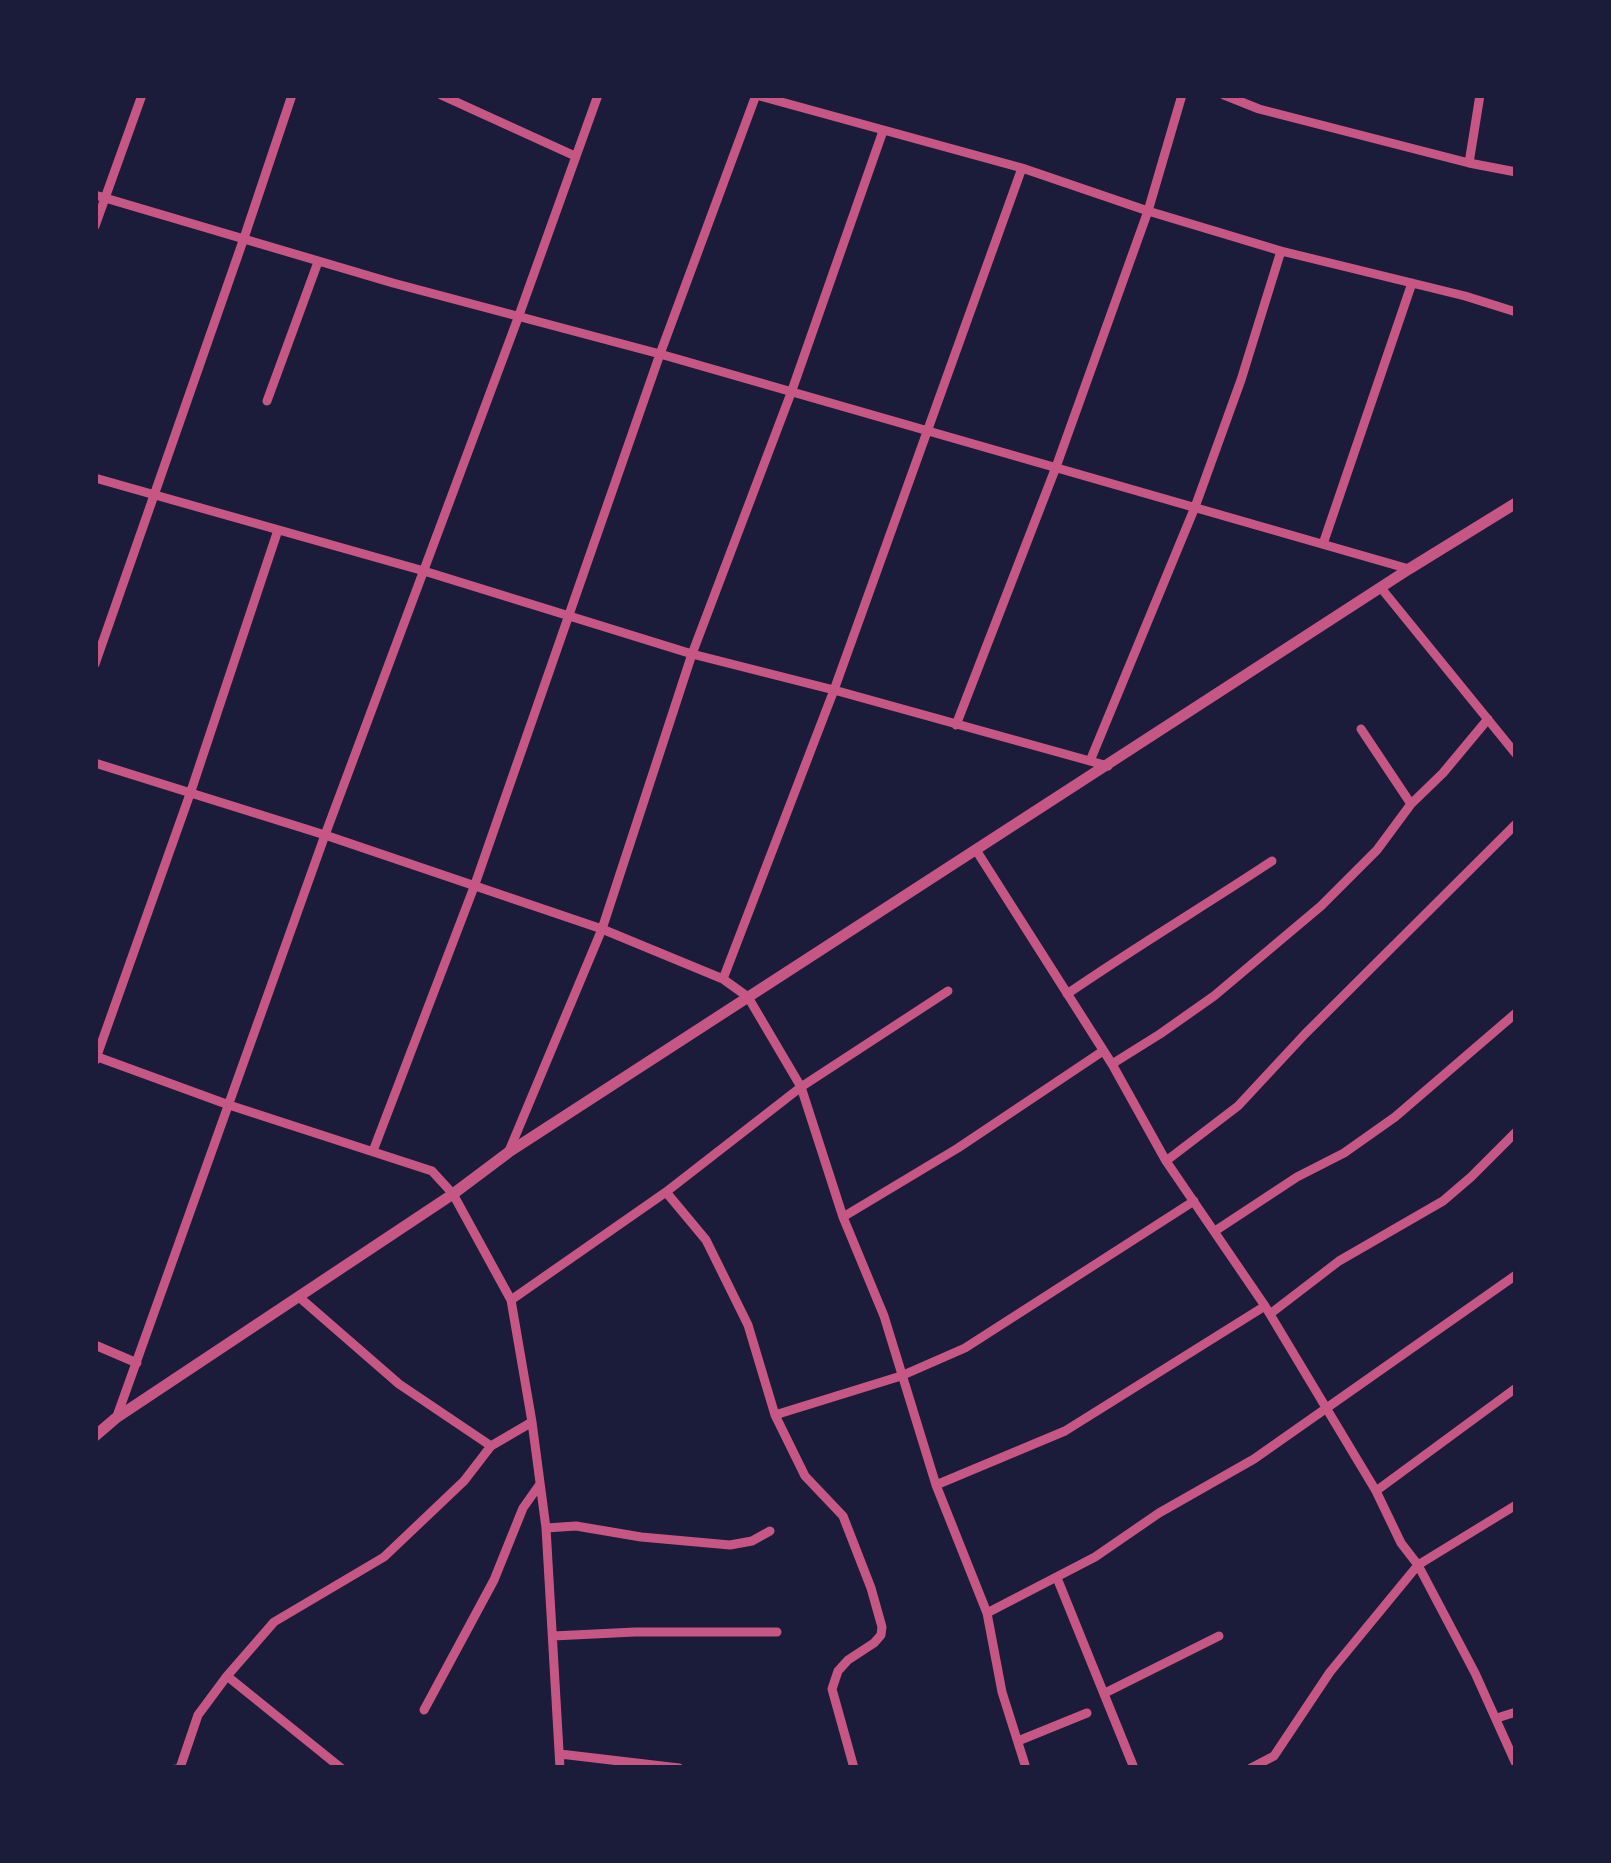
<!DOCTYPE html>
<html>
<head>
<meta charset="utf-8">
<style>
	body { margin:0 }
	#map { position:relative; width:1611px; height:1863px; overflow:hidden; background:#1b1b3a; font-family:"DejaVu Sans",sans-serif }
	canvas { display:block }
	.frame { position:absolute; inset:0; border:98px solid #1b1b3a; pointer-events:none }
</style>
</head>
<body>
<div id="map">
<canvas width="1611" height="1863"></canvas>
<div class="frame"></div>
</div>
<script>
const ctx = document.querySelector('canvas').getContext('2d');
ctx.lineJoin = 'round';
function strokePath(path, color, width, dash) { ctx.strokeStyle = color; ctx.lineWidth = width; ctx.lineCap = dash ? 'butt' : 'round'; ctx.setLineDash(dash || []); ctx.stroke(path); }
strokePath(new Path2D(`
	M 165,1768 L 180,1766`), '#c65784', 4);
strokePath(new Path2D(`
	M 441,95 L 575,156
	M 1224,95 L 1259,109 L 1469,163 L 1516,172
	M 1469,163 L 1480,95
	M 95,195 L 393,283 L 660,354 L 1409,569
	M 95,226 L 142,95
	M 267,401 L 318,262
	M 95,478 L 424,571 L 692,654 L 834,690 L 1108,766
	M 1323,544 L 1412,283
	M 1381,588 L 1516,754
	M 95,664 L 244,238 L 292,95
	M 956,725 L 1056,467 L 1148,211 L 1182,95
	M 1361,729 L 1411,804
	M 1090,761 L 1195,507 L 1241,380 L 1281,251
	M 95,763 L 325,835 L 602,929 L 723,979 L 748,997 L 801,1087 L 843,1217 L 884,1316 L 936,1485 L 987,1613 L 1002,1692 L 1026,1768
	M 976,850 L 1112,1064 L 1166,1161 L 1265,1306 L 1376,1491 L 1401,1543 L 1418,1565 L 1475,1673 L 1516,1764
	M 723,979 L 834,690 L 1022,168
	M 1067,994 C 1134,948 1204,906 1272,861
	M 95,1056 L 229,1105 L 432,1171 L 453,1194 L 511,1300 L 532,1422 L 546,1528 L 560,1768
	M 95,1061 L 190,794 L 278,530
	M 1112,1064 L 1160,1034 L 1214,996 L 1321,906 L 1377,850 L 1411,804 L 1443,773 L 1488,719
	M 373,1151 L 474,887 L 660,354 L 756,95 L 1022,168 L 1148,211 L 1281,251 L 1465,296 L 1516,312
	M 509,1151 L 602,929 L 692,654 L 791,393 L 883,131
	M 1166,1161 L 1238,1106 L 1305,1034 L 1516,824
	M 666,1192 L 706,1240 L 748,1325 L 775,1415 L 805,1476 L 843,1516 L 871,1588 L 882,1627 L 881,1635 L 874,1643 L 848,1660 L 838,1671 L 832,1689 L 854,1768
	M 843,1217 L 958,1148 L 1103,1051
	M 1215,1231 L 1297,1177 L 1344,1153 L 1395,1117 L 1516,1013
	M 299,1297 L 399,1384 L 491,1446
	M 511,1300 L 666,1192 L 801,1087 L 948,991
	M 1270,1314 L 1339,1261 L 1443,1201 L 1471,1177 L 1516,1132
	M 95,1345 L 137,1363
	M 775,1415 L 901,1376 L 965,1348 L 1194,1201
	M 117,1416 L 325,835 L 518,318 L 598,95
	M 936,1485 L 1065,1431 L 1265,1306
	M 1376,1491 L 1516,1388
	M 546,1528 L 576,1526 L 641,1537 L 730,1545 L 752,1541 L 770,1531
	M 1057,1578 L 1134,1768
	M 987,1613 L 1095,1557 L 1159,1513 L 1254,1459 L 1516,1275
	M 553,1636 L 635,1632 L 777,1632
	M 227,1676 L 341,1768
	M 1105,1693 L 1219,1636
	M 424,1710 L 494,1580 L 523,1508 L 540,1484
	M 1497,1718 L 1516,1712
	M 1018,1741 L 1087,1713
	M 560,1754 L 679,1768
	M 180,1768 L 198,1715 L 227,1676 L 274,1622 L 384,1557 L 464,1481 L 491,1446 L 532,1422
	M 1251,1768 L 1274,1756 L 1330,1672 L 1418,1565 L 1516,1505`), '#c65784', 9);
strokePath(new Path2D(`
	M 95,1436 L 116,1418 L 453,1194 L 509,1152 L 1409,569 L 1516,503`), '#c65784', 11);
</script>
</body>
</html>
